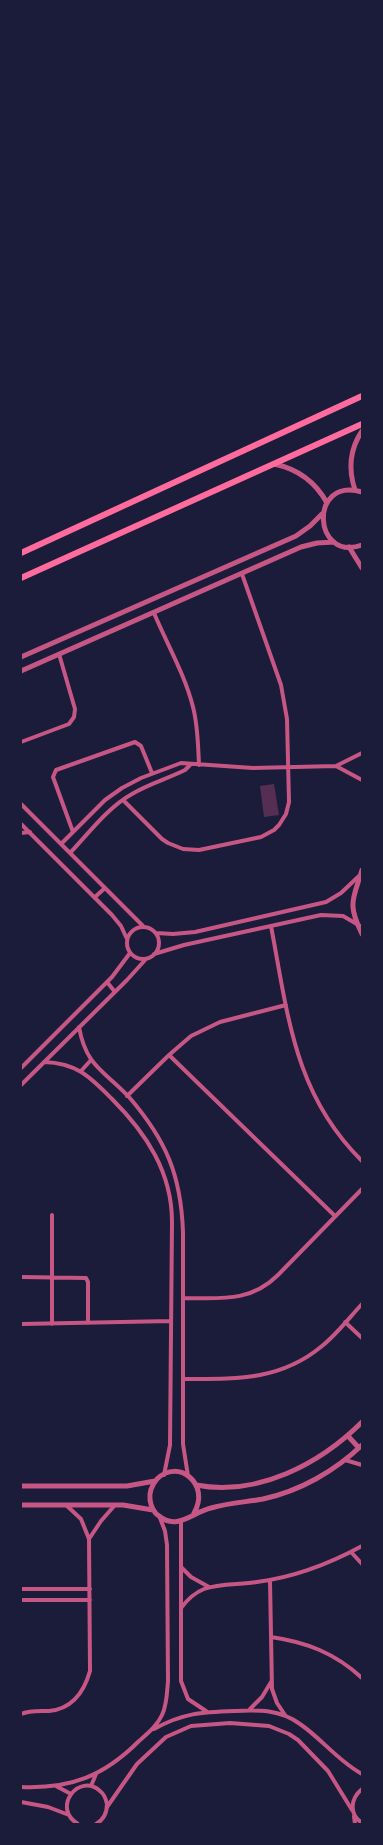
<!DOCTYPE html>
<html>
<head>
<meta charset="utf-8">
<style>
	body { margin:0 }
	#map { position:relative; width:383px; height:1845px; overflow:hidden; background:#1b1b3a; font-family:Jost,sans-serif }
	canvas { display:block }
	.frame { position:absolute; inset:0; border:22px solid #1b1b3a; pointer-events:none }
</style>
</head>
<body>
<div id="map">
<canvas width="383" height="1845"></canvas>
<div class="frame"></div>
</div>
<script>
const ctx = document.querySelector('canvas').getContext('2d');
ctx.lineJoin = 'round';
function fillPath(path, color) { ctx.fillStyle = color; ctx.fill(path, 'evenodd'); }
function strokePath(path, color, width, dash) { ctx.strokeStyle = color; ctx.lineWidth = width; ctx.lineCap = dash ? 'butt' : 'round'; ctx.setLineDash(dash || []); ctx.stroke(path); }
fillPath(new Path2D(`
	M 274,784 L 279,815 L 264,817 L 260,786 Z`), '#542f53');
strokePath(new Path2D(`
	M 154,613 C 167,644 185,675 193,707 C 198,726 198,745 199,765
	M 21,742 L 69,724 L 74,717 L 75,709 L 59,654
	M 336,766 L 362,780
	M 123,800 L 162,839 L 168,843 L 183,849 L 199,850 L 261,837 L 274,830 L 279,825 L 286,814 L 289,802 L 287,719 L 281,685 L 242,574
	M 21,804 L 143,926
	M 21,824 L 112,915 L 121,926 L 127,939
	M 73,832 L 53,777 L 56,770 L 135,742 L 141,746 L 152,773
	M 21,833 L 30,832
	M 61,844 L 105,800 L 122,788 L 141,778 L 181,763 L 253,768 L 336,766 L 362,753
	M 70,853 C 89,833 107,808 132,794 C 148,784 167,779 185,770 L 191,764
	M 95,897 L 105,888
	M 271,926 C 288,1015 294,1094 362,1161
	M127 943a16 16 0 1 1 32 0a16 16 0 1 1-32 0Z
	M 156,933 L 173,934 L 195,932 L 326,902 L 341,893 L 359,876
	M 154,954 L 184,945 L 321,915 L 343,916 L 362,927
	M 107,982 L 115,992
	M 79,1027 C 86,1067 105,1071 129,1097 C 166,1140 181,1175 183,1232 L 183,1444 L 188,1476
	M 169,1055 L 335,1216
	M 44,1062 C 77,1063 90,1077 112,1099 C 146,1133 172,1172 172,1222 L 170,1445 L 164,1475
	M 21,1068 L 112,977 L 130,953
	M 81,1071 L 91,1060
	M 21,1085 L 127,980 L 146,959
	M 127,1096 L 169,1055 L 191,1036 L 220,1022 L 286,1005
	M 52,1215 L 52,1324
	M 21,1277 L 86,1278 L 88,1282 L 88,1323
	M 183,1298 C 219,1298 250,1303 278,1275 L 362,1189
	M 345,1322 L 362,1338
	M 21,1324 L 171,1321
	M 184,1379 C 235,1379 280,1381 322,1346 C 337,1334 349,1318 362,1304
	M 345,1460 L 362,1465
	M 181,1521 L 181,1681 L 188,1699 L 206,1711
	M 89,1539 L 101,1521 L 115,1505
	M 351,1552 L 362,1564
	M 181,1567 L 191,1577 L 209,1587
	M 270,1581 L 272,1689 L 277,1703 L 285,1715
	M 21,1589 L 90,1589
	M 21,1600 L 90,1600
	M 181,1608 C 187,1600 194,1593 204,1589 C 220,1583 240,1585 257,1582 C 295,1577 329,1564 362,1546
	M 271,1637 C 306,1642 335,1653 362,1678
	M 250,1709 L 262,1697 L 271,1682
	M 21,1714 C 30,1710 39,1711 49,1711 C 72,1709 84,1692 90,1671 L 89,1539 L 81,1519 L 66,1505
	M 154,1729 C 183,1713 202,1712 234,1711 C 259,1710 279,1709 300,1724 C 322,1739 338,1761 362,1774
	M 56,1786 L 71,1794
	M 91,1786 L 96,1774
	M 21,1787 C 71,1789 104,1776 139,1741 C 148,1733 157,1726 162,1715 C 167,1705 167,1692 168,1681 L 167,1545 L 165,1531 L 160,1518
	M 362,1789 C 350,1799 349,1814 362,1823
	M 21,1802 L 48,1807 L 69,1815
	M 107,1807 L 137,1764 L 166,1737 L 191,1726 L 230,1723 L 269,1726 L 289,1734 L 298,1740 L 328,1771 L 352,1810
	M 354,1816 L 355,1824
	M 78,1824 C 51,1808 79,1772 100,1791 C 104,1794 106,1799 107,1804 C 107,1813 103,1820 96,1824`), '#c65784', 4);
strokePath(new Path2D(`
	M 274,464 C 298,469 315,481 327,503
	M 355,490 C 348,469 350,449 362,431
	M 362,492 C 308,476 313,563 362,545
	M 349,547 L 362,568
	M 21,657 L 296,536 L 310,526 L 322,514
	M 21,671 L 301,547 L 317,543 L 334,542
	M 362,870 C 353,900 347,903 362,934
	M 348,1436 L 359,1448
	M 196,1485 C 257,1497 320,1464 362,1422
	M 21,1486 L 127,1486 L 155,1481
	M 21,1505 L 123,1505 L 153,1510
	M 194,1513 C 211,1484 178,1458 157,1479 C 152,1485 149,1492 150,1500 C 151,1506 154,1513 159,1516 C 177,1531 193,1512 211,1508 C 228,1503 246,1502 263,1499 C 300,1491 335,1471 362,1445`), '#c65784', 5);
strokePath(new Path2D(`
	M 21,553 L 362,396
	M 21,578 L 362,424`), '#ff6b9d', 6);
</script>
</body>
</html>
